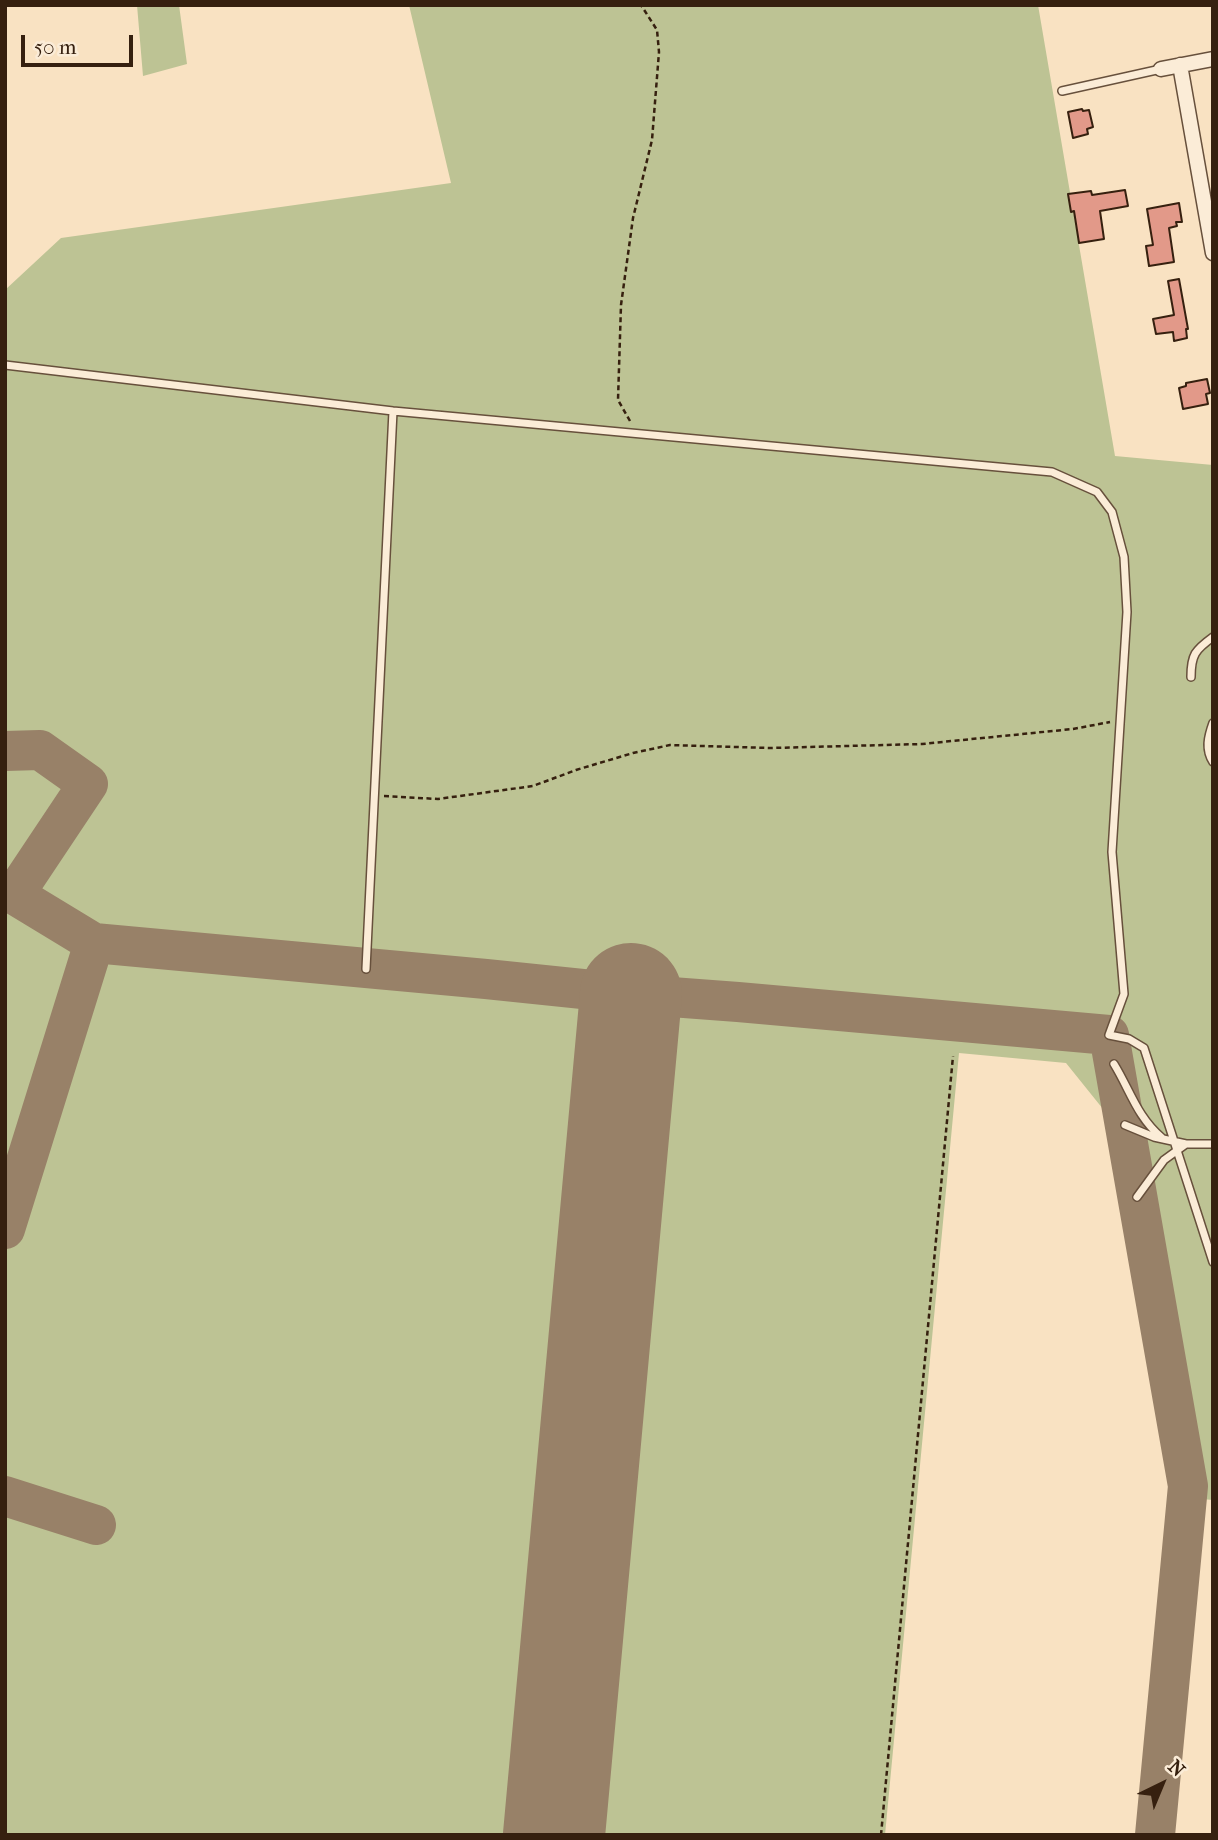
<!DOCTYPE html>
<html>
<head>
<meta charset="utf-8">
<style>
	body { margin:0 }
	#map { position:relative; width:1218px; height:1840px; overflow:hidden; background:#f9e2c2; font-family:"IM FELL French Canon",serif }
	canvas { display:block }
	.frame { position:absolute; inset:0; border:7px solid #36200f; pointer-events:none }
	.north { position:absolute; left:1127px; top:1749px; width:70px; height:70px; -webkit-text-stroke:5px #fbecd7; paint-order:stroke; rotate:43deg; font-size:19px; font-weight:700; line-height:28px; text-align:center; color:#36200f }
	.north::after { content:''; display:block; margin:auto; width:24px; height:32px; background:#36200f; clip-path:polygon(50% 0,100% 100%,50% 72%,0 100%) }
	.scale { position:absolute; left:21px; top:35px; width:112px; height:32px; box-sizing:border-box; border:4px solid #36200f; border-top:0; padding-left:9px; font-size:21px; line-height:24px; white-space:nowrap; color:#36200f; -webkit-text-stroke:5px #fbecd7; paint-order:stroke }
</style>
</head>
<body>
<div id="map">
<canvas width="1218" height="1840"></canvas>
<div class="frame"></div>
<div class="north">N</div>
<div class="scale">50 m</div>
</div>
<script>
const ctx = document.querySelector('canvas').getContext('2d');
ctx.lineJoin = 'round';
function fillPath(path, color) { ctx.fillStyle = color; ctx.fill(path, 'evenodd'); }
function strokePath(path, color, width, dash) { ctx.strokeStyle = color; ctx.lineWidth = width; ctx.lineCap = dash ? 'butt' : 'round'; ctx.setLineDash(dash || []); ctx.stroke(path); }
fillPath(new Path2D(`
	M 137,5 L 179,5 L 187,64 L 143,76 Z
	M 409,5 L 1038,5 L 1115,456 L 1213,465 L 1213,1500 L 1190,1498 L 1160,1835 L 1145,1835 L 1175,1509 L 1103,1109 L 1066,1063 L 959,1053 L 885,1835 L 5,1835 L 5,290 L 61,238 L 451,183 Z`), '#bdc394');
strokePath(new Path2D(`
	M 5,751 L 40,750 L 88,784 L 14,895
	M 5,889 L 94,943 L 486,979 L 631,994 L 738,1002 L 1109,1035 L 1188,1486 L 1155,1835
	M 5,1229 L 94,943
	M 5,1496 L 96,1525`), '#988168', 40);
strokePath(new Path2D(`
	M 554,1835 L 631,994`), '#988168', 102);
const building = new Path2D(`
	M 1082,109 L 1083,111 L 1089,110 L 1093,127 L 1087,129 L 1088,134 L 1073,138 L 1068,112 Z
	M 1125,190 L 1128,206 L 1100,211 L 1104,239 L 1079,243 L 1074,211 L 1071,212 L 1068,194 L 1091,191 L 1092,195 Z
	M 1179,203 L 1182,222 L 1176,222 L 1177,226 L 1169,228 L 1174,262 L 1149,266 L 1146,246 L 1153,245 L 1147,209 Z
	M 1179,279 L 1188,329 L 1186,329 L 1187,338 L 1174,341 L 1173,332 L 1156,334 L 1153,319 L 1174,315 L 1168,281 Z
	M 1207,379 L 1210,393 L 1206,394 L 1208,404 L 1183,409 L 1179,388 L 1186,386 L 1186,383 Z`);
fillPath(building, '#e29989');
strokePath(building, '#36200f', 2);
const lane = new Path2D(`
	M 1062,91 L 1161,69
	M 5,365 L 393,411 L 1052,472 L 1097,492 L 1112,512 L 1124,557 L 1127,612 L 1112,852 L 1124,994 L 1109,1035 L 1129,1039 L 1144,1048 L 1213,1262
	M 1191,677 C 1191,655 1195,650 1213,637
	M 1213,723 C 1208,737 1205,749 1213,762
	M 366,969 L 393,411
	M 1114,1064 C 1130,1090 1137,1117 1162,1138
	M 1125,1125 L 1154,1137 L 1186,1144 L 1164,1160 L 1137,1197
	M 1186,1144 L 1213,1144`);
const street = new Path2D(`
	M 1180,65 L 1213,253
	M 1161,69 L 1213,59`);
strokePath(lane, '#67503c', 10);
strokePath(street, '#67503c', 17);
strokePath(new Path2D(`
	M 630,421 L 618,400 L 621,305 L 633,218 L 652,140 L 659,52 L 657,30 L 641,5
	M 384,796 L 438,799 L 533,786 L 576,770 L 633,753 L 670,745 L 771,748 L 922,744 L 1073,729 L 1110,722
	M 881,1835 L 953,1056`), '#36200f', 2.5, [5, 3.5]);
strokePath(lane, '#fbecd7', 7);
strokePath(street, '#fbecd7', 14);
</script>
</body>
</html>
